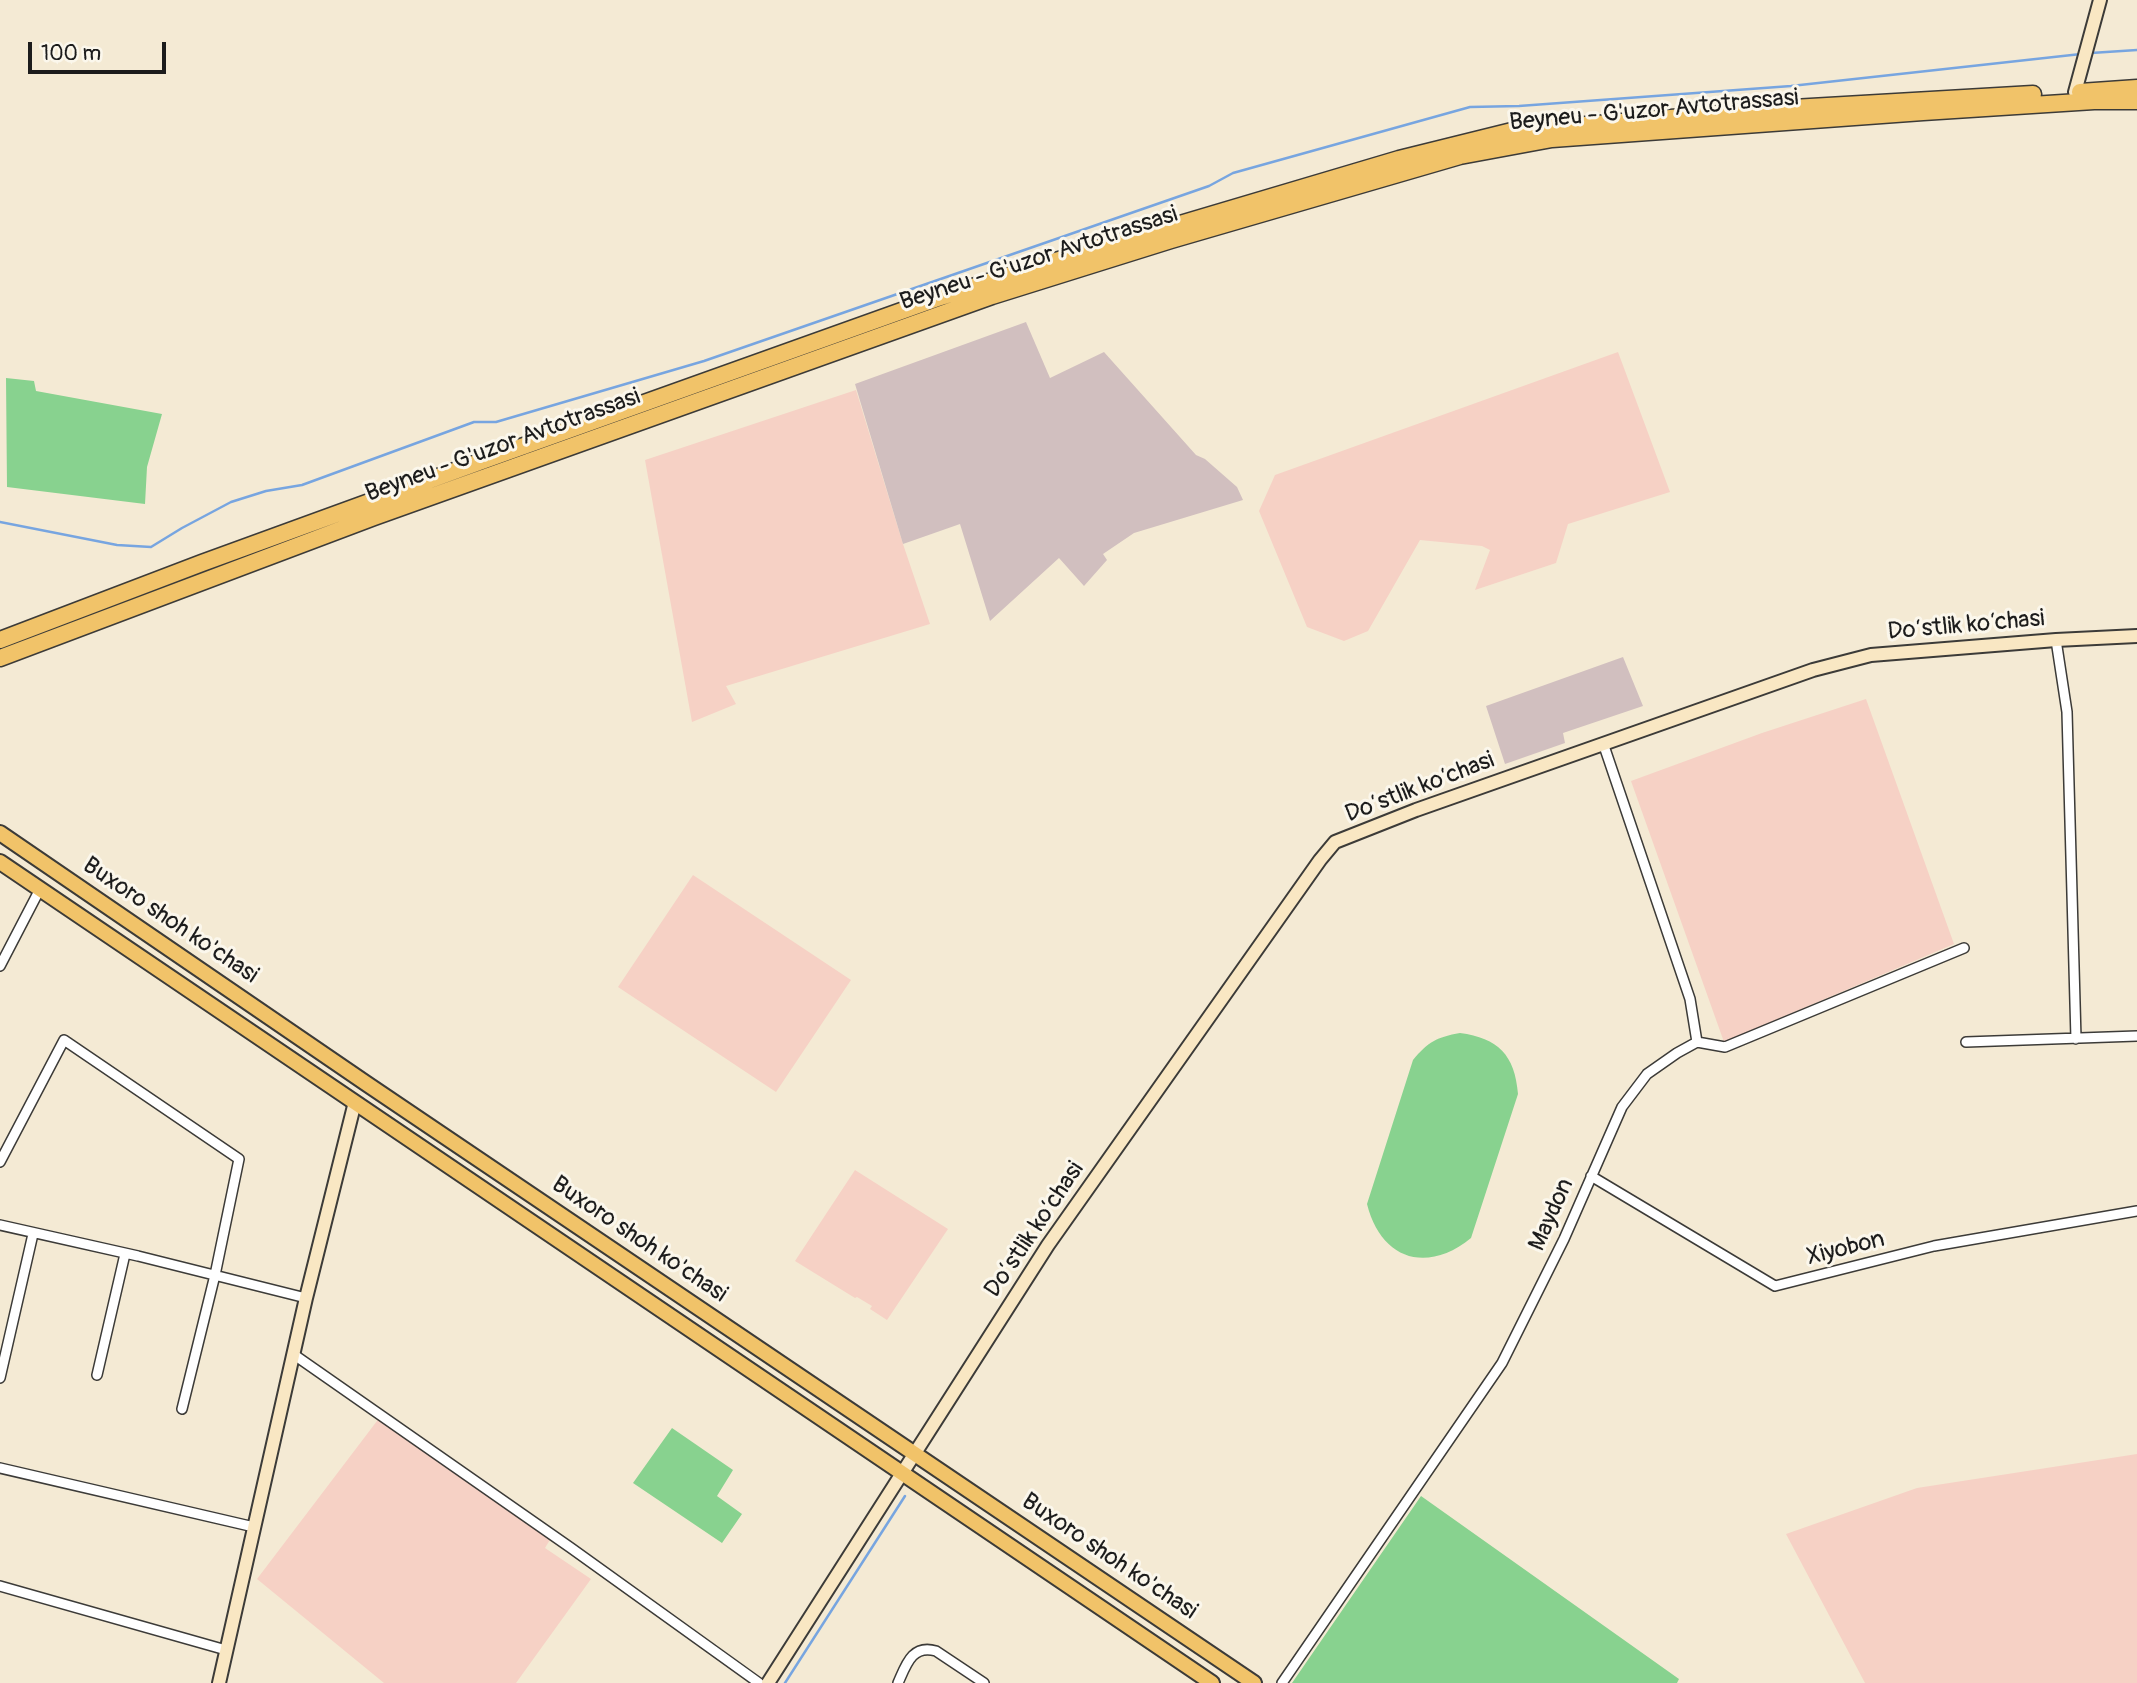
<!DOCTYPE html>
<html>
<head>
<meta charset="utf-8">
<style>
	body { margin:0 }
	#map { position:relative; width:2137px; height:1683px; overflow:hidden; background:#f4ead4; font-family:Pangolin,sans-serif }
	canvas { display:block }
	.scale { position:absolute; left:28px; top:42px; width:138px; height:32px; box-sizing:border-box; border:4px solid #1c1c1c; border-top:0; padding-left:9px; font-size:21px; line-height:24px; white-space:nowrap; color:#1c1c1c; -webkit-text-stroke:5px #fbf7ec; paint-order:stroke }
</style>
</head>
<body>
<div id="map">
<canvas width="2137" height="1683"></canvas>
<div class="scale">100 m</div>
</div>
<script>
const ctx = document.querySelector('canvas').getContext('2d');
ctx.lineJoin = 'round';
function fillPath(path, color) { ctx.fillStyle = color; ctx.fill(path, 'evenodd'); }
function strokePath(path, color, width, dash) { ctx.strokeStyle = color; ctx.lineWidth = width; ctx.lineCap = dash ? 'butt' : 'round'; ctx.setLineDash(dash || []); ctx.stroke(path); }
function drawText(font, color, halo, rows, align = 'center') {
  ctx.font = font + ' Pangolin,sans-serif'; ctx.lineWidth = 6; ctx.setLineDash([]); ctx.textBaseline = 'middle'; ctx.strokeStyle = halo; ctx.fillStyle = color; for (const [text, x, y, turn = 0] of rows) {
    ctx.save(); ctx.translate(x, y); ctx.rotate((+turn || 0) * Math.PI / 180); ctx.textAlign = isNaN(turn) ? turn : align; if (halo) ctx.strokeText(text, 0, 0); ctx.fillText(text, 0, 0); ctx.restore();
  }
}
fillPath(new Path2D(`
	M 1618,352 L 1670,492 L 1568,524 L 1556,563 L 1475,590 L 1490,550 L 1482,546 L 1420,540 L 1368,631 L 1344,641 L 1307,627 L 1259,511 L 1275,475 Z
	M 856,390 L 903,544 L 930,624 L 726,686 L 736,704 L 692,722 L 645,460 Z
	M 1866,699 L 1954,944 L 1724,1042 L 1631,781 L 1762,733 Z
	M 693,875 L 851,980 L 776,1092 L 618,987 Z
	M 855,1170 L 948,1229 L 887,1320 L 870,1309 L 872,1306 L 857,1297 L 855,1298 L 795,1261 Z
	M 380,1417 L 551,1538 L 545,1548 L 591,1579 L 516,1683 L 384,1683 L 257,1579 Z
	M 2137,1454 L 2137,1683 L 1865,1683 L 1786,1534 L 1917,1488 Z`), '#f6d1c5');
fillPath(new Path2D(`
	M 1026,322 L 1050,378 L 1104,352 L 1196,455 L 1205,459 L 1237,487 L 1243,500 L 1134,533 L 1103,554 L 1107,560 L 1084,586 L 1059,558 L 990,621 L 960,524 L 903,544 L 855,384 Z
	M 1623,657 L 1643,706 L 1563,733 L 1565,743 L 1505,764 L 1486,706 Z`), '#d1bfbf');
fillPath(new Path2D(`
	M 6,378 L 34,381 L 36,391 L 162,414 L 147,467 L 145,504 L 7,487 Z
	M 1460,1033 C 1498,1038 1515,1055 1518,1094 L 1471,1238 C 1427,1274 1381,1260 1367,1204 L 1413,1060 C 1428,1042 1437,1037 1460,1033 Z
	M 672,1428 L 733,1470 L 717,1496 L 742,1514 L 722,1543 L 633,1483 Z
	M 1421,1496 L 1679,1679 L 1677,1683 L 1292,1683 Z`), '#88d28f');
strokePath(new Path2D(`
	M 2091,53 L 2137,50
	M 0,522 L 117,545 L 151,547 L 182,528 L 231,502 L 266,491 L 302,485 L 474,422 L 496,422 L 704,361 L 1209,186 L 1233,173 L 1470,107 L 1519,106 L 1791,86 L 2081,54
	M 785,1683 L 905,1496`), '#77a5e0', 2.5);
const street = new Path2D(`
	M 2056,640 L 2067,712 L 2076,1039
	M 0,966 L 40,889
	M 1697,1042 L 1725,1047 L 1964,948
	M 1966,1042 L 2137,1036
	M 0,1162 L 64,1040 L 239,1159 L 215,1275 L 182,1409
	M 1591,1176 L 1775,1286 L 1934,1246 L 2137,1211
	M 0,1225 L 138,1256 L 306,1298
	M 293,1354 L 571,1548 L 759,1683
	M 97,1375 L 125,1254
	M 0,1378 L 33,1234
	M 0,1468 L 254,1527
	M 0,1586 L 226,1650
	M 898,1683 C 906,1665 912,1644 936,1651 L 984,1683
	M 1282,1683 L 1502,1363 L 1564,1239 L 1622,1107 L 1647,1074 L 1677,1053 L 1697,1042 L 1690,999 L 1603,743`);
const secondary = new Path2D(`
	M 2075,92 L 2100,0
	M 219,1683 L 306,1298 L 355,1102
	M 768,1683 L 1048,1245 L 1320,860 L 1335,842 L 1416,810 L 1813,670 L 1871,655 L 2056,640 L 2137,636`);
const primary = new Path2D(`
	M 0,833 L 367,1084 L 1254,1683
	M 0,862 L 1212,1683`);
const highway = new Path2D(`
	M 2080,92 L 2137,88
	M 0,640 L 202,563 L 482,461 L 935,299 L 1035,267 L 1399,159 L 1512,131 L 1793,108 L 2033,94
	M 0,658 L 374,517 L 992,296 L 1171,240 L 1460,156 L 1552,139 L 1923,112 L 2094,101 L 2137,101`);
strokePath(street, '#3c3b38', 12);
strokePath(secondary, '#3c3b38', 16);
strokePath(primary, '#3c3b38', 18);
strokePath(highway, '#3c3b38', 19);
strokePath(street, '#fff', 9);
strokePath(secondary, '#f9e7c3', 12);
strokePath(primary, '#f1c369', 14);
strokePath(highway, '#f1c369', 16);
drawText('24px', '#1c1c1c', '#fbf7ec', [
	["Beyneu - G'uzor Avtotrassasi",1654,111,-5],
	["Beyneu - G'uzor Avtotrassasi",1039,259,-18],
	["Beyneu - G'uzor Avtotrassasi",503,446,-20],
	["Do‘stlik ko‘chasi",1966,626,-5],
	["Do‘stlik ko‘chasi",1420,788,-21],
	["Buxoro shoh ko'chasi",170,921,34],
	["Maydon",1552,1215,-66],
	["Do‘stlik ko‘chasi",1035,1230,-56],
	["Buxoro shoh ko'chasi",639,1240,34],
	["Xiyobon",1846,1249,-14],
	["Buxoro shoh ko'chasi",1109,1557,34]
]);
</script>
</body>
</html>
